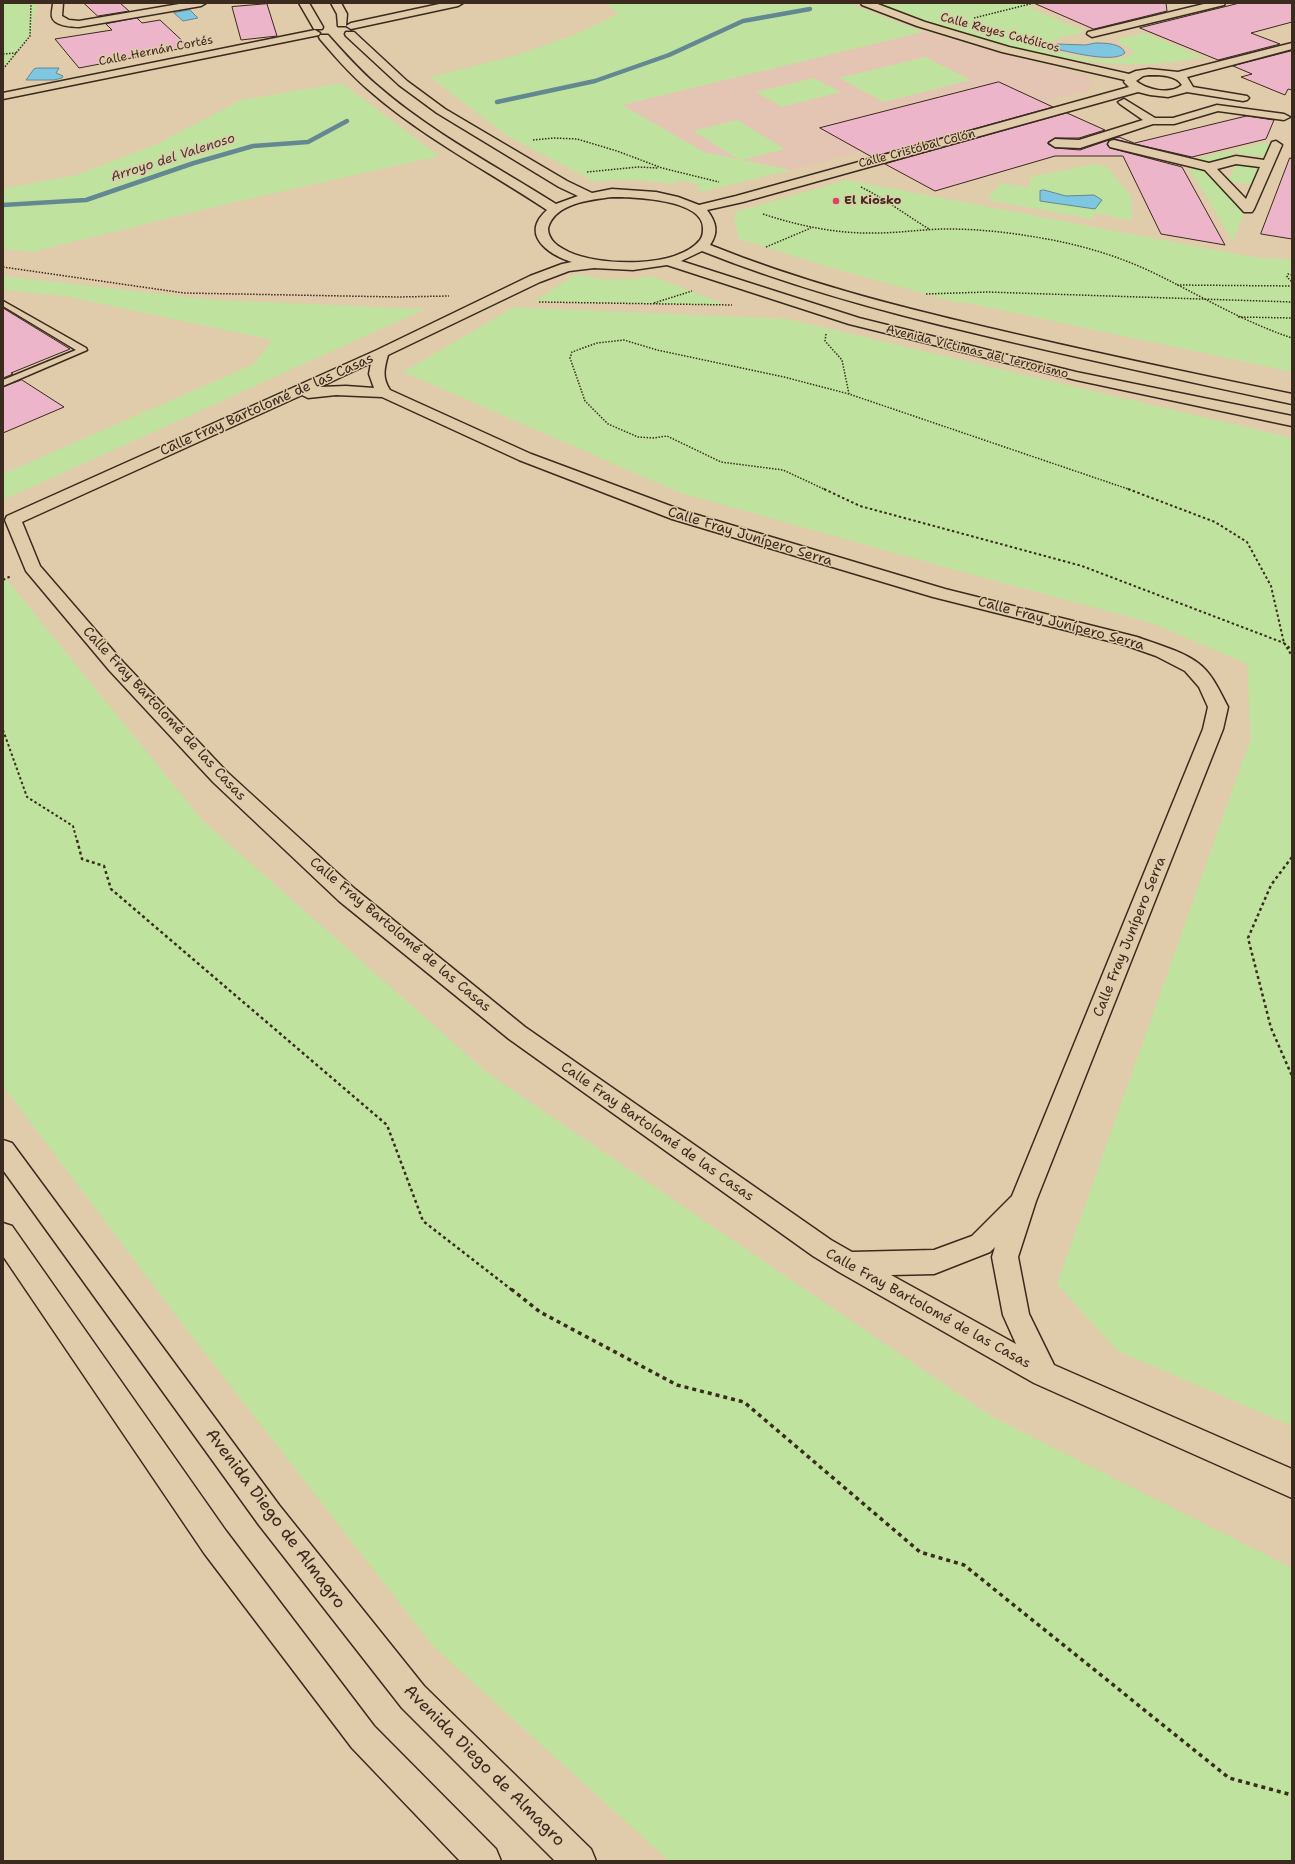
<!DOCTYPE html>
<html>
<head>
<meta charset="utf-8">
<style>
	body { margin:0 }
	#map { position:relative; width:1295px; height:1864px; overflow:hidden; background:#e0cbaa; font-family:"Shantell Sans",sans-serif }
	canvas { display:block }
	.frame { position:absolute; inset:0; border:4px solid #3b2a1e; pointer-events:none }
</style>
</head>
<body>
<div id="map">
<canvas width="1295" height="1864"></canvas>
<div class="frame"></div>
</div>
<script>
const ctx = document.querySelector('canvas').getContext('2d');
ctx.lineJoin = 'round';
function fillPath(path, color) { ctx.fillStyle = color; ctx.fill(path, 'evenodd'); }
function strokePath(path, color, width, dash) { ctx.strokeStyle = color; ctx.lineWidth = width; ctx.lineCap = dash ? 'butt' : 'round'; ctx.setLineDash(dash || []); ctx.stroke(path); }
function drawText(font, color, halo, rows, align = 'center') {
  ctx.font = font + ' "Shantell Sans",sans-serif'; ctx.lineWidth = 3; ctx.setLineDash([]); ctx.textBaseline = 'middle'; ctx.strokeStyle = halo; ctx.fillStyle = color; for (const [text, x, y, turn = 0] of rows) {
    ctx.save(); ctx.translate(x, y); ctx.rotate((+turn || 0) * Math.PI / 180); ctx.textAlign = isNaN(turn) ? turn : align; if (halo) ctx.strokeText(text, 0, 0); ctx.fillText(text, 0, 0); ctx.restore();
  }
}
fillPath(new Path2D(`
	M 923,32 L 1087,76 L 1093,82 L 1089,89 L 791,170 L 704,152 L 621,105 Z`), '#e4c4b3');
fillPath(new Path2D(`
	M 3,3 L 37,3 L 30,36 L 3,69 Z
	M 606,3 L 848,3 L 923,32 L 622,105 L 704,152 L 740,160 L 693,131 L 737,120 L 785,149 L 742,160 L 791,170 L 705,191 L 695,190 L 701,185 L 680,180 L 674,184 L 637,180 L 594,181 L 506,135 L 430,77 L 517,55 L 576,34 L 618,14 Z
	M 872,3 L 1042,3 L 1028,7 L 1086,32 L 1060,37 L 1058,39 L 1047,43 L 1047,48 L 1052,51 C 1069,55 1122,67 1133,52 L 1130,48 L 1119,43 L 1119,39 L 1145,33 L 1203,57 C 1122,74 1051,59 973,36 C 939,26 905,16 872,3 Z
	M 925,57 L 971,80 L 884,102 L 839,78 Z
	M 814,78 L 841,92 L 782,107 L 756,92 Z
	M 342,83 L 439,156 L 226,204 L 32,252 L 3,249 L 3,189 L 76,175 L 157,144 L 241,100 Z
	M 1266,143 L 1273,144 L 1268,156 L 1240,154 L 1233,150 Z
	M 1229,151 L 1239,156 L 1268,158 L 1266,161 L 1211,165 L 1191,160 Z
	M 1238,161 L 1264,166 L 1256,185 L 1228,181 Z
	M 1186,163 L 1202,167 L 1244,213 L 1233,241 Z
	M 1095,164 L 1107,167 L 1131,196 L 1132,219 L 1117,219 L 1116,217 L 1096,213 L 1092,219 L 993,201 L 988,198 L 1001,183 L 1029,188 L 1030,179 L 1034,176 Z
	M 847,180 L 1258,258 L 1292,259 L 1292,372 L 963,302 L 959,303 L 839,270 L 739,239 L 734,218 L 738,211 Z
	M 576,274 L 604,279 L 635,279 L 651,276 L 727,305 L 533,302 Z
	M 3,276 L 215,300 L 425,309 L 3,500 L 3,474 L 254,364 L 272,340 L 65,296 L 3,290 Z
	M 514,307 L 788,319 L 1292,438 L 1292,1426 L 1118,1351 L 1057,1284 L 1251,738 L 1247,664 L 1152,623 L 962,572 L 681,493 L 403,372 Z
	M 3,575 L 203,821 L 489,1074 L 991,1416 L 1292,1568 L 1292,1861 L 669,1861 L 433,1646 L 184,1326 L 3,1086 Z`), '#bfe39e');
const water = new Path2D(`
	M 190,10 L 198,18 L 183,21 L 174,13 Z
	M 1096,43 C 1104,43 1122,43 1125,53 C 1114,63 1075,53 1060,50 L 1053,47 L 1057,44 L 1085,45 Z
	M 38,68 L 59,68 L 56,73 L 63,76 L 62,78 L 54,80 L 26,80 L 34,69 Z
	M 1044,190 L 1066,196 L 1094,195 L 1102,200 L 1095,209 L 1040,201 L 1040,191 Z`);
fillPath(water, '#7fc7e0');
strokePath(water, '#648892', 1);
strokePath(new Path2D(`
	M 497,102 L 595,81 L 669,55 L 743,21 L 810,9
	M 3,205 L 86,200 L 194,163 L 253,146 L 308,142 L 347,121`), '#648892', 4.5);
const building = new Path2D(`
	M 84,3 L 120,3 L 129,11 L 98,16 Z
	M 1034,3 L 1166,3 L 1167,11 L 1094,29 Z
	M 1240,3 L 1292,3 L 1292,22 L 1251,33 L 1280,44 L 1218,60 L 1140,28 Z
	M 267,4 L 277,36 L 241,40 L 232,7 Z
	M 137,18 L 142,23 L 160,20 L 189,47 L 79,68 L 55,39 L 112,30 L 106,24 Z
	M 1292,51 L 1292,90 L 1288,89 L 1285,95 L 1241,77 L 1252,74 L 1233,66 Z
	M 999,82 L 1053,107 L 872,157 L 820,128 Z
	M 1067,113 L 1105,130 L 1079,138 L 1055,138 L 1048,142 L 1048,144 L 1055,148 L 1080,150 L 1109,140 L 1107,145 L 1110,148 L 1182,167 L 1225,245 L 1161,234 L 1123,156 L 1055,156 L 935,191 L 885,164 Z
	M 1247,116 L 1274,120 L 1266,139 L 1192,157 L 1113,139 L 1119,137 L 1134,143 Z
	M 1290,158 L 1292,159 L 1292,239 L 1261,234 Z
	M 3,308 L 70,349 L 11,373 L 13,374 L 3,378 Z
	M 22,380 L 64,407 L 3,433 L 3,387 Z`);
fillPath(building, '#edb5c9');
strokePath(building, '#3b2a1e', 1);
const lane = new Path2D(`
	M 3,301 L 86,348 L 87,350 L 3,386 L 3,380 L 76,350 L 3,306 Z`);
const street = new Path2D(`
	M 53,3 L 63,3 L 62,16 L 69,20 L 79,21 L 185,3 L 206,3 L 201,6 L 79,27 C 72,27 54,26 52,17 C 51,13 53,7 53,3 Z
	M 299,3 L 309,3 L 323,27 L 322,29 L 314,29 Z
	M 331,3 L 341,3 L 347,14 L 346,26 L 338,26 L 337,14 Z
	M 444,3 L 463,3 L 458,6 L 351,29 L 346,26 L 351,23 Z
	M 861,3 L 875,3 L 925,22 L 1009,47 L 1129,74 L 1136,71 L 1149,69 L 1178,72 L 1292,43 L 1292,49 L 1187,77 L 1193,87 L 1247,96 L 1249,98 L 1247,100 L 1243,101 L 1187,92 L 1168,97 L 1150,95 L 1138,92 L 743,202 L 707,210 C 716,222 719,232 710,245 C 799,281 891,305 985,327 C 1087,351 1189,373 1292,394 L 1292,404 C 1187,381 1082,359 978,334 C 884,312 792,287 702,251 L 681,261 L 859,318 L 1076,372 L 1292,416 L 1292,426 L 1076,380 L 849,324 L 667,265 L 633,270 L 594,268 L 569,271 L 540,282 L 388,355 C 384,369 382,378 390,390 L 531,454 L 684,511 L 945,589 L 1137,637 C 1156,644 1182,651 1198,663 C 1212,673 1220,692 1228,707 L 1223,729 L 1036,1201 L 1018,1257 L 1029,1314 L 1054,1365 L 1292,1469 L 1292,1498 L 1034,1383 L 839,1272 L 813,1256 L 509,1039 L 339,901 L 213,782 L 109,670 L 26,571 L 5,520 L 7,516 L 377,350 L 530,276 L 562,264 L 572,262 C 547,254 520,234 547,210 C 488,171 424,138 371,92 C 352,76 336,58 320,39 L 319,37 L 320,35 L 328,35 C 344,53 360,71 379,87 C 432,133 496,166 556,204 L 578,196 L 559,187 L 437,113 L 399,85 L 346,36 L 345,34 L 346,32 L 354,32 L 407,81 L 445,109 L 567,181 L 592,193 L 612,189 L 656,192 L 678,197 L 699,205 L 736,196 L 1129,87 L 1124,82 L 1125,80 L 1002,52 L 917,26 L 862,5 ZM 1149,75 C 1160,75 1176,75 1182,85 C 1170,95 1147,90 1136,81 L 1143,76 ZM 612,197 C 633,197 703,199 703,228 C 703,232 703,236 700,240 C 677,269 599,266 569,252 C 559,247 548,241 548,228 C 555,203 590,200 612,197 ZM 371,363 L 369,374 L 374,388 L 346,386 L 320,387 ZM 302,395 L 308,398 L 336,395 L 382,397 L 519,460 L 672,519 L 933,597 L 1125,645 L 1156,656 L 1185,671 L 1199,687 L 1208,707 L 1203,729 L 1012,1196 L 972,1236 L 934,1250 L 852,1252 L 831,1240 L 525,1027 L 355,889 L 227,772 L 123,662 L 40,566 L 22,522 ZM 995,1247 L 992,1257 L 1003,1315 L 1016,1344 L 891,1275 L 934,1274 L 990,1252 Z
	M 1208,3 L 1225,3 L 1224,5 L 1092,37 L 1087,34 L 1088,32 Z
	M 315,30 L 320,33 L 319,35 L 3,99 L 3,93 Z
	M 1124,99 L 1155,118 L 1173,118 L 1217,105 L 1284,114 L 1290,117 L 1284,120 L 1218,111 L 1174,124 L 1153,124 L 1080,148 L 1055,147 L 1049,143 L 1055,139 L 1079,140 L 1143,120 L 1120,104 L 1118,102 Z
	M 1114,140 L 1209,163 L 1236,156 L 1264,160 L 1272,142 L 1276,141 L 1282,145 L 1254,209 L 1252,212 L 1244,212 L 1205,170 L 1110,147 L 1108,144 L 1110,141 ZM 1236,164 L 1260,167 L 1246,199 L 1217,169 Z
	M 3,1140 L 12,1143 L 279,1505 L 424,1686 L 591,1849 L 596,1861 L 555,1861 L 402,1708 L 259,1525 L 3,1170 Z
	M 3,1223 L 12,1226 L 226,1531 L 374,1726 L 496,1849 L 501,1861 L 460,1861 L 352,1748 L 204,1553 L 3,1256 Z`);
strokePath(lane, '#3b2a1e', 3);
strokePath(street, '#3b2a1e', 3);
strokePath(new Path2D(`
	M 974,18 L 1034,3
	M 3,54 L 16,53
	M 3,69 L 30,36 L 31,3
	M 533,140 L 554,138 L 577,139 L 617,151 L 662,168 L 719,182
	M 587,172 L 638,167 L 658,168
	M 861,187 C 885,199 906,215 929,229
	M 763,214 C 799,226 838,234 876,233 C 900,233 924,229 948,229 C 981,229 1014,233 1047,239 C 1085,246 1121,257 1156,274 C 1201,296 1244,322 1292,338
	M 766,247 L 811,228
	M 3,267 L 184,293 L 398,297 L 449,296
	M 1292,275 L 1288,274 L 1287,277 L 1292,282
	M 1177,285 L 1292,286
	M 926,294 L 987,292 L 1292,302
	M 539,302 L 732,305
	M 654,303 L 692,291
	M 1238,317 L 1292,318
	M 826,334 L 825,341 L 842,360 L 849,394
	M 826,490 L 783,470 L 721,462 L 667,436 L 653,438 L 638,437 L 608,424 L 585,401 L 570,358 L 572,352 L 597,343 L 624,340 L 657,350 L 784,377 L 849,394 L 1131,490`), '#3b2a1e', 1.5, [1.5, 1.5]);
strokePath(new Path2D(`
	M 824,489 L 860,506 L 1082,566 L 1284,643
	M 1128,489 L 1215,522 L 1247,542 L 1271,586 L 1284,643
	M 3,580 L 11,576
	M 1284,643 L 1292,650
	M 1284,643 L 1292,656
	M 3,730 L 27,797 L 73,826 L 77,841`), '#3b2a1e', 2, [2.5, 2.5]);
strokePath(new Path2D(`
	M 77,840 L 82,859 L 104,866 L 111,889 L 387,1125 L 423,1221 L 512,1290
	M 1292,857 L 1271,885 L 1248,938 L 1271,1028 L 1292,1076`), '#3b2a1e', 2.5, [3, 3]);
strokePath(new Path2D(`
	M 511,1289 L 540,1312 L 677,1385 L 744,1402 L 920,1552 L 964,1565 L 1229,1778 L 1292,1795`), '#3b2a1e', 3.5, [4, 4]);
fillPath(lane, '#e0cbaa');
fillPath(street, '#e0cbaa');
for (const [x, y, r, color] of [
	[836,201,4,"#d1495b"]
]) { const dot = new Path2D(); dot.arc(x, y, r, 0, 2 * Math.PI); ctx.fillStyle = color; ctx.fill(dot); strokePath(dot, '#e0cbaa', 1.5); }
drawText('12px', '#3b2a1e', '#e0cbaa', [
	["Calle Reyes Católicos",1000,33,15],
	["Calle Hernán Cortés",156,51,-11],
	["Calle Cristóbal Colón",917,149,-15],
	["Avenida Víctimas del Terrorismo",977,352,14]
]);
drawText('bold 12px', '#3b2a1e', '#e0cbaa', [
	["El Kiosko",844,201]
], 'left');
drawText('italic 13px', '#423a31', '#e0cbaa', [
	["Arroyo del Valenoso",173,158,-18]
]);
drawText('14px', '#3b2a1e', '#e0cbaa', [
	["Calle Fray Bartolomé de las Casas",267,405,-24],
	["Calle Fray Junípero Serra",750,537,17],
	["Calle Fray Junípero Serra",1061,624,15],
	["Calle Fray Bartolomé de las Casas",164,714,47],
	["Calle Fray Bartolomé de las Casas",400,935,40],
	["Calle Fray Junípero Serra",1130,937,-68],
	["Calle Fray Bartolomé de las Casas",657,1132,35],
	["Calle Fray Bartolomé de las Casas",928,1309,29]
]);
drawText('17px', '#3b2a1e', '#e0cbaa', [
	["Avenida Diego de Almagro",275,1519,53],
	["Avenida Diego de Almagro",484,1766,45]
]);
</script>
</body>
</html>
